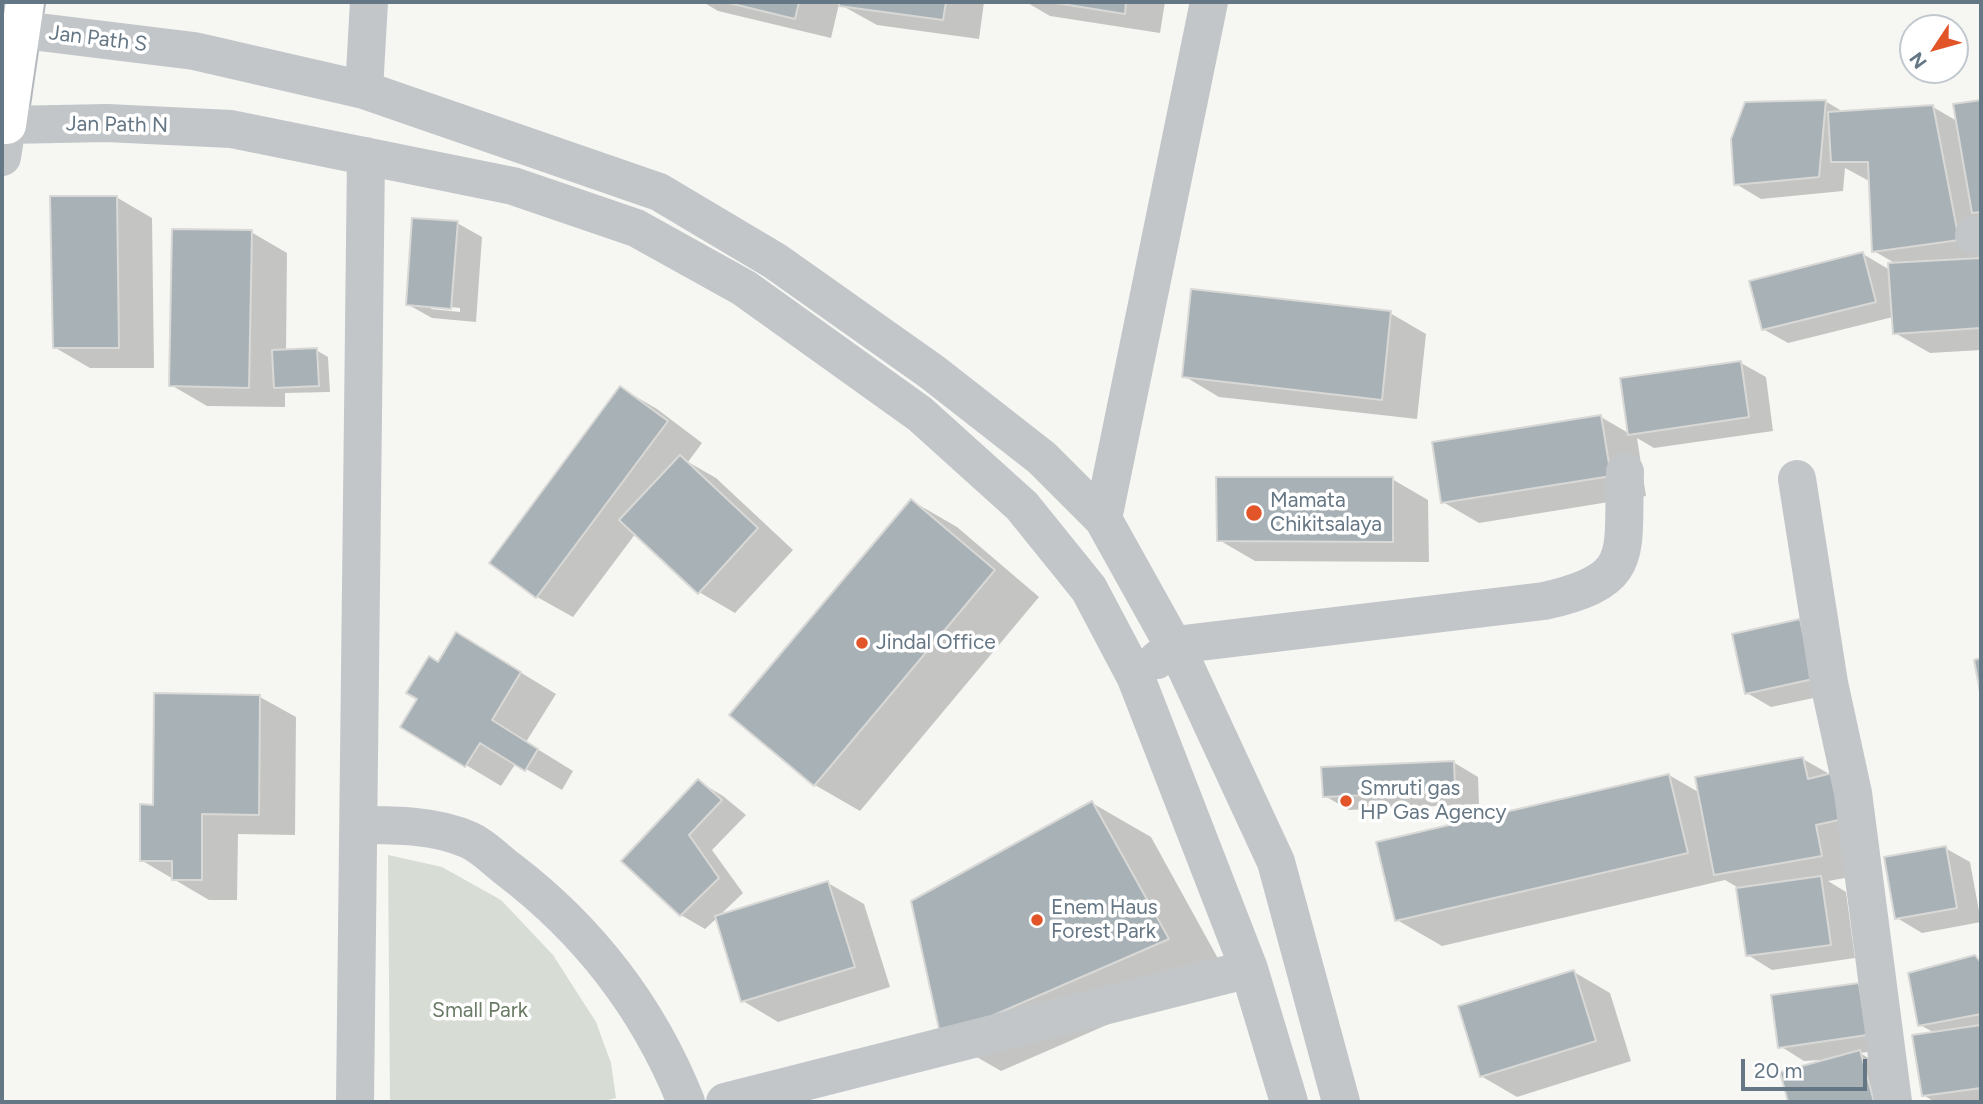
<!DOCTYPE html>
<html>
<head>
<meta charset="utf-8">
<style>
	body { margin:0 }
	#map { position:relative; width:1983px; height:1104px; overflow:hidden; background:#f6f6f3; font-family:Figtree,sans-serif }
	canvas { display:block }
	.frame { position:absolute; inset:0; border:4px solid #657684; pointer-events:none }
	.north { position:absolute; left:1899px; top:14px; width:70px; height:70px; box-sizing:border-box; background:#fff; border:2px solid #c1c8ce; border-radius:50%; rotate:234deg; font-size:19px; font-weight:700; line-height:28px; text-align:center; color:#657684 }
	.north::after { content:''; display:block; margin:auto; width:24px; height:32px; background:#e15528; clip-path:polygon(50% 0,100% 100%,50% 72%,0 100%) }
	.scale { position:absolute; left:1741px; top:1059px; width:126px; height:32px; box-sizing:border-box; border:4px solid #657684; border-top:0; padding-left:9px; font-size:21px; line-height:24px; white-space:nowrap; color:#657684; -webkit-text-stroke:5px #fff; paint-order:stroke }
</style>
</head>
<body>
<div id="map">
<canvas width="1983" height="1104"></canvas>
<div class="frame"></div>
<div class="north">N</div>
<div class="scale">20 m</div>
</div>
<script>
const ctx = document.querySelector('canvas').getContext('2d');
ctx.lineJoin = 'round';
function fillPath(path, color) { ctx.fillStyle = color; ctx.fill(path, 'evenodd'); }
function strokePath(path, color, width, dash) { ctx.strokeStyle = color; ctx.lineWidth = width; ctx.lineCap = dash ? 'butt' : 'round'; ctx.setLineDash(dash || []); ctx.stroke(path); }
function drawText(font, color, halo, rows, align = 'center') {
  ctx.font = font + ' Figtree,sans-serif'; ctx.lineWidth = 7; ctx.setLineDash([]); ctx.textBaseline = 'middle'; ctx.strokeStyle = halo; ctx.fillStyle = color; for (const [text, x, y, turn = 0] of rows) {
    ctx.save(); ctx.translate(x, y); ctx.rotate((+turn || 0) * Math.PI / 180); ctx.textAlign = isNaN(turn) ? turn : align; if (halo) ctx.strokeText(text, 0, 0); ctx.fillText(text, 0, 0); ctx.restore();
  }
}
fillPath(new Path2D(`
	M 388,855 L 442,867 L 501,900 L 553,955 L 596,1022 L 611,1063 L 616,1098 L 599,1102 L 390,1102 Z`), '#d7ddd4');
fillPath(new Path2D(`
	M 703,2 L 984,2 L 979,39 L 877,25 L 839,4 L 831,38 L 718,11 Z
	M 1026,2 L 1165,2 L 1160,33 L 1050,16 Z
	M 1825,101 L 1845,113 L 1933,107 L 1957,121 L 1955,105 L 1981,102 L 1981,350 L 1930,353 L 1895,333 L 1893,317 L 1788,343 L 1763,329 L 1863,254 L 1890,270 L 1898,265 L 1874,251 L 1871,182 L 1845,168 L 1843,191 L 1761,199 L 1736,184 Z
	M 116,197 L 152,218 L 154,368 L 90,368 L 54,347 Z
	M 457,223 L 482,237 L 476,322 L 432,318 L 407,304 ZM 431,305 L 460,308 L 460,312 L 431,309 Z
	M 251,232 L 287,253 L 286,351 L 316,350 L 328,357 L 330,392 L 285,393 L 285,407 L 207,406 L 171,385 Z
	M 1390,313 L 1426,334 L 1417,419 L 1219,397 L 1184,376 Z
	M 1741,363 L 1766,377 L 1773,431 L 1654,448 L 1637,438 L 1646,496 L 1479,523 L 1443,502 L 1601,417 L 1630,434 Z
	M 621,388 L 657,409 L 702,443 L 688,462 L 716,478 L 793,550 L 735,613 L 699,592 L 636,533 L 573,617 L 537,597 L 492,563 Z
	M 1392,479 L 1428,500 L 1429,562 L 1255,561 L 1219,540 Z
	M 912,501 L 957,527 L 1039,597 L 860,811 L 815,785 Z
	M 1734,635 L 1837,693 L 1771,707 L 1747,693 Z
	M 492,655 L 556,694 L 526,742 L 573,771 L 562,790 L 516,763 L 501,786 L 466,765 L 439,664 Z
	M 155,695 L 260,697 L 296,717 L 295,835 L 238,834 L 237,900 L 209,900 L 141,860 L 155,806 Z
	M 1803,759 L 1868,796 L 1857,876 L 1828,881 L 1846,892 L 1855,958 L 1772,970 L 1748,955 L 1737,887 L 1725,880 L 1442,946 L 1397,920 L 1669,775 L 1700,793 Z
	M 1453,762 L 1478,777 L 1479,804 L 1349,810 L 1325,796 Z
	M 698,781 L 723,796 L 746,815 L 712,850 L 743,893 L 718,917 L 828,883 L 864,904 L 890,987 L 778,1022 L 743,1001 L 717,918 L 705,929 L 681,915 L 623,861 Z
	M 1092,803 L 1151,837 L 1226,973 L 1001,1071 L 942,1037 Z
	M 1945,848 L 1970,862 L 1981,922 L 1922,933 L 1897,918 Z
	M 1975,957 L 1981,961 L 1981,1102 L 1935,1102 L 1923,1095 L 1935,1033 L 1920,1025 Z
	M 1574,972 L 1610,993 L 1631,1061 L 1517,1097 L 1481,1076 Z
	M 1859,985 L 1891,1049 L 1860,1053 L 1884,1067 L 1894,1102 L 1790,1102 L 1782,1074 L 1836,1059 L 1804,1061 L 1780,1046 Z`), '#0003');
const building = new Path2D(`
	M 725,2 L 799,2 L 795,19 Z
	M 839,2 L 946,2 L 943,20 L 839,6 Z
	M 1050,2 L 1126,2 L 1125,14 Z
	M 1826,100 L 1819,177 L 1734,185 L 1731,139 L 1745,102 Z
	M 1981,100 L 1981,212 L 1972,213 L 1953,104 Z
	M 1933,105 L 1959,240 L 1872,252 L 1868,162 L 1831,162 L 1828,112 Z
	M 50,196 L 117,196 L 119,348 L 53,348 Z
	M 412,218 L 458,221 L 451,309 L 406,305 Z
	M 172,229 L 252,230 L 249,388 L 169,386 Z
	M 1863,252 L 1876,302 L 1762,330 L 1749,281 Z
	M 1981,258 L 1981,328 L 1893,334 L 1888,263 Z
	M 1191,289 L 1391,311 L 1382,400 L 1182,377 Z
	M 317,348 L 319,386 L 274,388 L 272,350 Z
	M 1741,361 L 1749,417 L 1628,435 L 1620,378 Z
	M 620,386 L 668,421 L 536,598 L 489,563 Z
	M 1601,415 L 1611,476 L 1441,503 L 1432,442 Z
	M 680,455 L 758,528 L 698,594 L 619,520 Z
	M 1216,477 L 1393,477 L 1393,542 L 1217,541 Z
	M 911,499 L 995,570 L 814,786 L 729,715 Z
	M 1800,619 L 1813,679 L 1745,694 L 1732,634 Z
	M 456,632 L 521,672 L 492,720 L 538,749 L 525,771 L 480,743 L 465,767 L 400,727 L 417,699 L 406,693 L 429,656 L 438,662 Z
	M 1981,658 L 1981,697 L 1974,660 Z
	M 154,693 L 260,695 L 259,815 L 202,814 L 202,880 L 172,880 L 172,861 L 140,861 L 140,804 L 153,805 Z
	M 1803,757 L 1808,779 L 1832,773 L 1843,819 L 1816,825 L 1822,856 L 1714,875 L 1695,777 Z
	M 1454,761 L 1455,791 L 1323,797 L 1321,767 Z
	M 1669,774 L 1688,853 L 1395,921 L 1376,842 Z
	M 698,779 L 722,800 L 689,835 L 719,878 L 680,916 L 621,861 Z
	M 1092,801 L 1169,939 L 941,1038 L 911,901 Z
	M 1946,846 L 1957,908 L 1895,919 L 1884,857 Z
	M 1821,876 L 1831,945 L 1746,956 L 1736,888 Z
	M 828,881 L 855,967 L 741,1002 L 715,916 Z
	M 1975,955 L 1981,963 L 1981,1014 L 1918,1026 L 1908,973 Z
	M 1574,970 L 1596,1041 L 1480,1077 L 1458,1006 Z
	M 1859,983 L 1867,1035 L 1778,1048 L 1771,995 Z
	M 1981,1025 L 1981,1088 L 1922,1096 L 1912,1035 Z
	M 1860,1050 L 1874,1102 L 1788,1102 L 1780,1072 Z`);
fillPath(building, '#a8b1b6');
strokePath(building, '#d8d8d6', 2);
const major = new Path2D(`
	M 2,125 L 7,125 L 25,2`);
strokePath(major, '#b5b9bd', 42);
strokePath(new Path2D(`
	M 23,30 L 194,51 L 364,90 L 659,192 L 775,261 L 932,372 L 1042,458 L 1103,519 L 1186,668 L 1276,862 L 1341,1102
	M 364,90 L 369,2
	M 2,157 L 7,125 L 107,123 L 231,129 L 513,186 L 636,228 L 744,288 L 920,414 L 1022,506 L 1089,589 L 1136,678 L 1249,969 L 1289,1102
	M 1974,235 L 1981,234
	M 1797,479 L 1829,683 L 1853,793 L 1893,1102
	M 1103,519 L 1209,2
	M 1157,660 L 1175,645 L 1544,601 C 1637,580 1622,556 1625,472
	M 359,825 C 395,825 436,825 469,840 C 483,846 496,860 508,869 C 588,930 649,1009 686,1102
	M 355,1102 L 366,156
	M 725,1102 L 1249,969`), '#c2c6c9', 38);
strokePath(major, '#fff', 38);
for (const [x, y, r, color] of [
	[1254,513,9,"#e15528"],
	[862,643,7,"#e15528"],
	[1346,801,7,"#e15528"],
	[1037,920,7,"#e15528"]
]) { const dot = new Path2D(); dot.arc(x, y, r, 0, 2 * Math.PI); ctx.fillStyle = color; ctx.fill(dot); strokePath(dot, '#fff', 2.5); }
drawText('21px', '#657684', '#fff', [
	["Jan Path S",98,39,7],
	["Jan Path N",117,125,1]
]);
drawText('21px', '#657684', '#fff', [
	["Mamata",1270,501],
	["Chikitsalaya",1270,525],
	["Jindal Office",876,643],
	["Smruti gas",1360,789],
	["HP Gas Agency",1360,813],
	["Enem Haus",1051,908],
	["Forest Park",1051,932]
], 'left');
drawText('21px', '#697b64', '#fff', [
	["Small Park",480,1011]
]);
</script>
</body>
</html>
